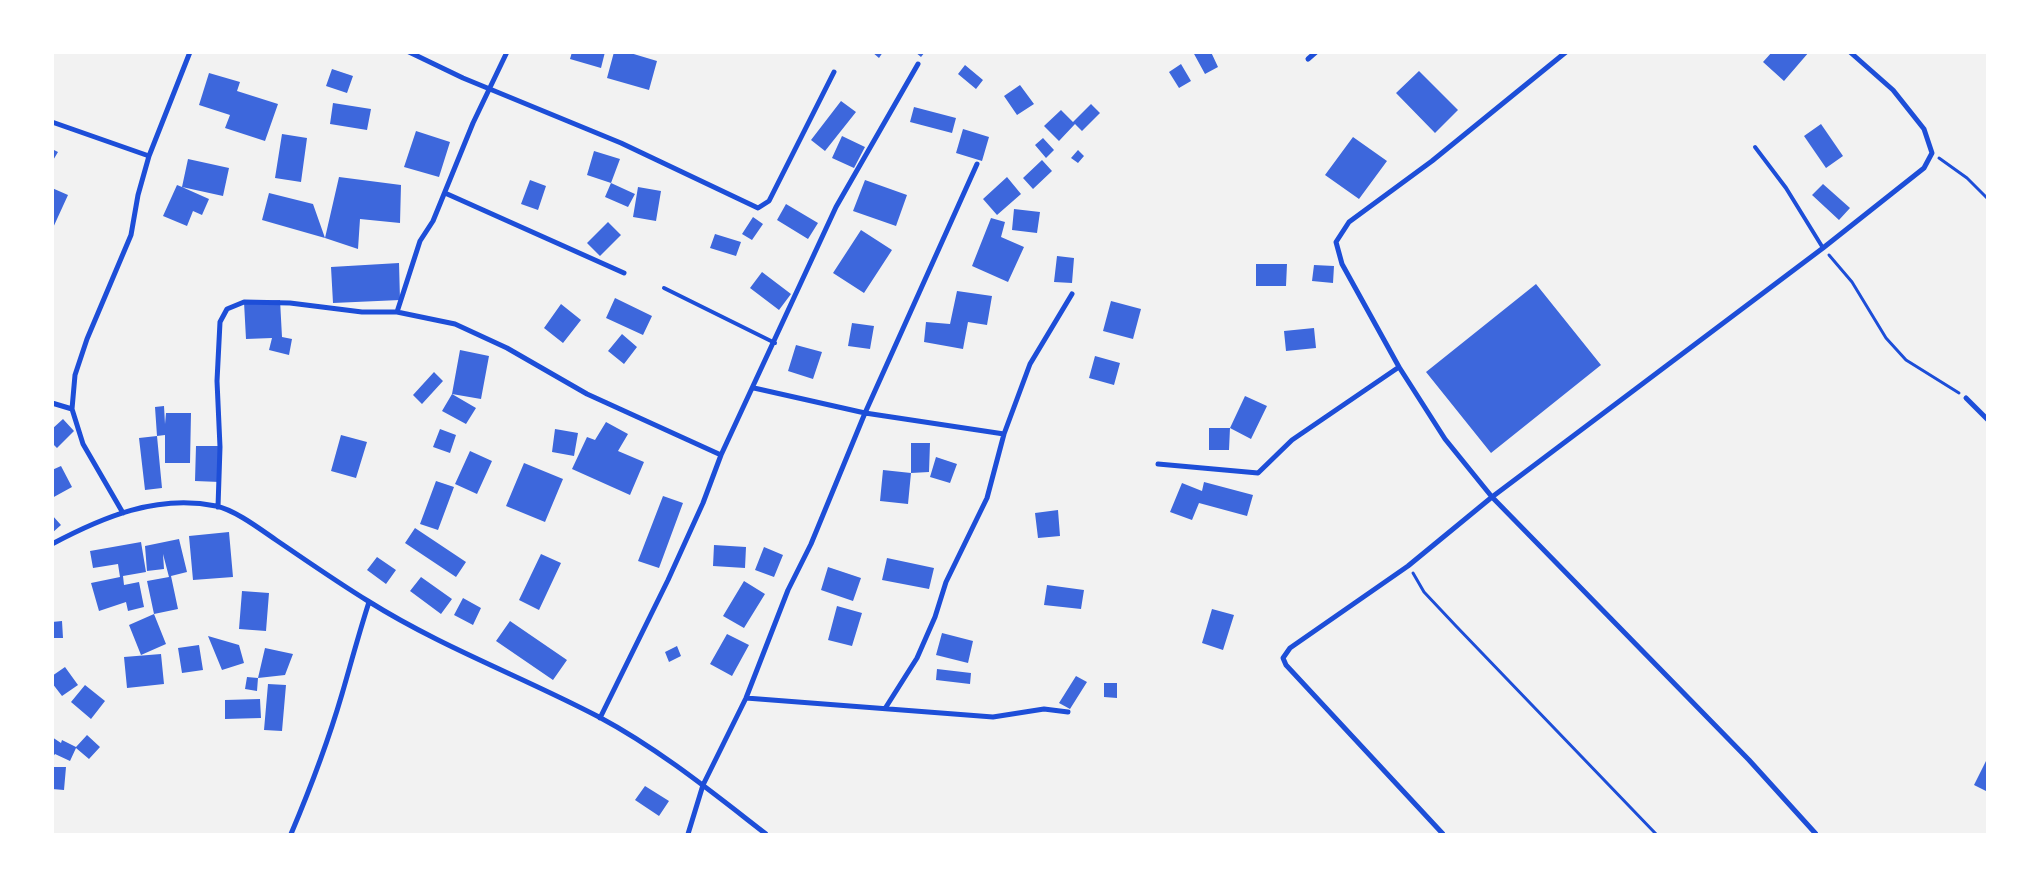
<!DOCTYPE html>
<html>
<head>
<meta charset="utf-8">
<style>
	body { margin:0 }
	#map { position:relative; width:2040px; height:887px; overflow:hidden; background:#f2f2f2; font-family:Helvetica,sans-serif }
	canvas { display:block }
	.frame { position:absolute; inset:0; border:54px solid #fff; pointer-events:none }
</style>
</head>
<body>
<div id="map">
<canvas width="2040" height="887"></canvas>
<div class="frame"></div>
</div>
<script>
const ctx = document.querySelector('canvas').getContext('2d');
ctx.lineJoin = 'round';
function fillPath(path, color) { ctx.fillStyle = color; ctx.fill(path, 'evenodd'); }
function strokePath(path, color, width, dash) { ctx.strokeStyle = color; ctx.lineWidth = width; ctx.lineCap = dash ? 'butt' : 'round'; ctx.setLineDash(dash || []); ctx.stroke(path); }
fillPath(new Path2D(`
	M 572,52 L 605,52 L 601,68 L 570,59 Z
	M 614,52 L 627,52 L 657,61 L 649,90 L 607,78 Z
	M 872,52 L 883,52 L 879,58 Z
	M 915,52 L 925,52 L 921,57 Z
	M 1193,52 L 1211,52 L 1218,67 L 1205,74 Z
	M 1772,52 L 1809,52 L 1784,81 L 1763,62 Z
	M 1181,64 L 1191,81 L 1179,88 L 1169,72 Z
	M 965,65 L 983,80 L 976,89 L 958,74 Z
	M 332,69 L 353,76 L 347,93 L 326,86 Z
	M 1419,71 L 1458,110 L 1435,133 L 1396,93 Z
	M 209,73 L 240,82 L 237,91 L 278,104 L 265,141 L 225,128 L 230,115 L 199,105 Z
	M 1020,85 L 1034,104 L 1017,115 L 1004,96 Z
	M 841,101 L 856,112 L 825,151 L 811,140 Z
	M 333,103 L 371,109 L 367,130 L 330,124 Z
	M 1091,104 L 1100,113 L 1082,131 L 1075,124 L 1059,141 L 1044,126 L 1061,110 L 1073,122 Z
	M 914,107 L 956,118 L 952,133 L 910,122 Z
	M 1821,124 L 1843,156 L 1826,168 L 1804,136 Z
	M 963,129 L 989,137 L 982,161 L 956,153 Z
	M 416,131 L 450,142 L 439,177 L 404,167 Z
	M 282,134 L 307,138 L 301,182 L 275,178 Z
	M 842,136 L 865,147 L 854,168 L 832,158 Z
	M 1353,137 L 1387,161 L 1359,199 L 1325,175 Z
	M 1043,138 L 1054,150 L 1046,158 L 1035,145 Z
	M 52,149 L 58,152 L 52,162 Z
	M 1078,150 L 1084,156 L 1078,163 L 1071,158 Z
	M 594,151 L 620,159 L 611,183 L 635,194 L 628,207 L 605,197 L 611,183 L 587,175 Z
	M 188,159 L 229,168 L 223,196 L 182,187 L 209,199 L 202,215 L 193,211 L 187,226 L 163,216 L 177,185 L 182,187 Z
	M 1042,160 L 1052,171 L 1033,189 L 1023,178 Z
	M 339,177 L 401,185 L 400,223 L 360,219 L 358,249 L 325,238 Z
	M 1007,177 L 1021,194 L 997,215 L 983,199 Z
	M 530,180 L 546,186 L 538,210 L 521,204 Z
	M 865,180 L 907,195 L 896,226 L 853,211 Z
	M 1823,184 L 1850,208 L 1839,220 L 1812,195 Z
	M 638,187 L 661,191 L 656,221 L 633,217 Z
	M 52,188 L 68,195 L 52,230 Z
	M 269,193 L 313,204 L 325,238 L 262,220 Z
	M 786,204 L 818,223 L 808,239 L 777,220 Z
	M 1014,209 L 1040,212 L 1037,233 L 1012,230 Z
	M 753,217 L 763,224 L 752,240 L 742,234 Z
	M 991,218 L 1005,222 L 1001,237 L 1024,247 L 1008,282 L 972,266 Z
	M 608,222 L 621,235 L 600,256 L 587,243 Z
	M 861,230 L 892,250 L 864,293 L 833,273 Z
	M 715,234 L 741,242 L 736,256 L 710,248 Z
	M 1057,256 L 1074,258 L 1072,283 L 1054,282 Z
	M 399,263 L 400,300 L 333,303 L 331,267 Z
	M 1256,264 L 1287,264 L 1286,286 L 1256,286 Z
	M 1314,265 L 1334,266 L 1333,283 L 1312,281 Z
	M 762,272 L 791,294 L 779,310 L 750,288 Z
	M 1536,284 L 1601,365 L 1491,453 L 1426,372 Z
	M 957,291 L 992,296 L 987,325 L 968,322 L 963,349 L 924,342 L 926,322 L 950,324 Z
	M 615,298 L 652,316 L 643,335 L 606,318 Z
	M 280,300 L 282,337 L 292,339 L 289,355 L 269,350 L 272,338 L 246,339 L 244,302 Z
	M 1111,301 L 1141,309 L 1133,339 L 1103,331 Z
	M 561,304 L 581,320 L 563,343 L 544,328 Z
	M 852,323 L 874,326 L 870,349 L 848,346 Z
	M 1314,328 L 1316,348 L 1286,351 L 1284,331 Z
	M 622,334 L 637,347 L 624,364 L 608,351 Z
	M 796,345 L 822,352 L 813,379 L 788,371 Z
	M 460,350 L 489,356 L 481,399 L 452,394 Z
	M 1095,356 L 1120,363 L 1114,385 L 1089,378 Z
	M 434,372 L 443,381 L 422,404 L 413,395 Z
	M 452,394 L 476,408 L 466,424 L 442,411 Z
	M 1245,396 L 1267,406 L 1251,439 L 1230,428 Z
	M 164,406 L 165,424 L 166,413 L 191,413 L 190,463 L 165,463 L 165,435 L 157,436 L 162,488 L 145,490 L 139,438 L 157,436 L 155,407 Z
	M 63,419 L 74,431 L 57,448 L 52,443 L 52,429 Z
	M 606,422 L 628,434 L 618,451 L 644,462 L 630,495 L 572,469 L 587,437 L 595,440 Z
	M 1209,428 L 1230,428 L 1229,450 L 1209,450 Z
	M 440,429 L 456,435 L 450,453 L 433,447 Z
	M 555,429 L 578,433 L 574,456 L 552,452 Z
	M 341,435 L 367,442 L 356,478 L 331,471 Z
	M 911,443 L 930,443 L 929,472 L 911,473 Z
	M 196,446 L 220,446 L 220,482 L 195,481 Z
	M 470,451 L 492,461 L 477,494 L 455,484 Z
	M 936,457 L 957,464 L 950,483 L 930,477 Z
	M 524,463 L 563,479 L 545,522 L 506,506 Z
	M 61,466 L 72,487 L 52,498 L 52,470 Z
	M 883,470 L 911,473 L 908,504 L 880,501 Z
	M 436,481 L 454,487 L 438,530 L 420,524 Z
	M 1204,482 L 1253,495 L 1247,516 L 1199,503 L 1192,520 L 1170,512 L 1182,483 L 1202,491 Z
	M 663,496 L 683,503 L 659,568 L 638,561 Z
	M 1058,510 L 1060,536 L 1038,538 L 1035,513 Z
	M 52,515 L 61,525 L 52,533 Z
	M 415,528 L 466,562 L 456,577 L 405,543 Z
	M 229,532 L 233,577 L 193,580 L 189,536 Z
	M 179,539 L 187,572 L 171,576 L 178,609 L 154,614 L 147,581 L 169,577 L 163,554 L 164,569 L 147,571 L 145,546 Z
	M 141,542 L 146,572 L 123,576 L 124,585 L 139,582 L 144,607 L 128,611 L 126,602 L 99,611 L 91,583 L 120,577 L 118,564 L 93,568 L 90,551 Z
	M 714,545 L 746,547 L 745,568 L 713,566 Z
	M 764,547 L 783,555 L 774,577 L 755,570 Z
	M 541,554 L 561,563 L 539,610 L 519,600 Z
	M 377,557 L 396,570 L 386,584 L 367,570 Z
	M 887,558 L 934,568 L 929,589 L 882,580 Z
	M 828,567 L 861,578 L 853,601 L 821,590 Z
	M 421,577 L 452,599 L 441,614 L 410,591 Z
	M 744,581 L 765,594 L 744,628 L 723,616 Z
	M 1047,585 L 1084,590 L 1081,609 L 1044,605 Z
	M 242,591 L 269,593 L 266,631 L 239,629 Z
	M 463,598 L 481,608 L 473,625 L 454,615 Z
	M 837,606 L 862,613 L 852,646 L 828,640 Z
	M 1212,609 L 1234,615 L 1223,650 L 1202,643 Z
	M 154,614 L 166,644 L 141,655 L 129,625 Z
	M 62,621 L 63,638 L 52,638 L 52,622 Z
	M 510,621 L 567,660 L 553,680 L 496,641 Z
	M 942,633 L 973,641 L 968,663 L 936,655 Z
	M 727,634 L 749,645 L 732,676 L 710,664 Z
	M 208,636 L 239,645 L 244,663 L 222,670 Z
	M 199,645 L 203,670 L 182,673 L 178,648 Z
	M 677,646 L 681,656 L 669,662 L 665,652 Z
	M 265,648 L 293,654 L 285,675 L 258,678 Z
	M 161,654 L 164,684 L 127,688 L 124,657 Z
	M 65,667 L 78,685 L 62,696 L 52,683 L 52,676 Z
	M 937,669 L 971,673 L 970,684 L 936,680 Z
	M 1076,676 L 1087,682 L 1070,709 L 1059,703 Z
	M 247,677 L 258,678 L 257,691 L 245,689 Z
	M 1104,683 L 1117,683 L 1117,698 L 1104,697 Z
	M 268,684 L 286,685 L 282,731 L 264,730 Z
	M 85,685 L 105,701 L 91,719 L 71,702 Z
	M 260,699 L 261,718 L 225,719 L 225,700 Z
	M 87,735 L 100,747 L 89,759 L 76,748 L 70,761 L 55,754 L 52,758 L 52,737 L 61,743 L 62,740 L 76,747 Z
	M 1988,757 L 1988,792 L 1974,785 Z
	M 52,767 L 66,767 L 64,790 L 52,789 Z
	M 645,786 L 669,801 L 659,816 L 635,800 Z`), '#3d67dc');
strokePath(new Path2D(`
	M 1939,158 L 1967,178 L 1988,199
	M 1829,255 L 1852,282 L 1886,338 L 1906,360 L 1959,393
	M 1413,573 L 1424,592 L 1456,626 L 1656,834`), '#1d4ed8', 3);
strokePath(new Path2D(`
	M 1755,147 L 1786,188 L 1823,248
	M 664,288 L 775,343`), '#1d4ed8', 4);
strokePath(new Path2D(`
	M 409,52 L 463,78 L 621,143 L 758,208 L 769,201 L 834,72
	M 1566,52 L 1432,161 L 1349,222 L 1336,242 L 1342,264 L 1399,367 L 1445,439 L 1492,497 L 1749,760 L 1816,834
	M 1308,59 L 1316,52
	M 52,122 L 149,156
	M 445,193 L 624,273
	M 397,312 L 420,241 L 433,221 L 473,123 L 507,52
	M 754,388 L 865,413 L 1004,434
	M 1966,398 L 1988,420
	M 52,403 L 72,409
	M 1158,464 L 1258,473 L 1292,440 L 1399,367
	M 218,507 L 220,447 L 217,381 L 220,322 L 227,309 L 244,302 L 290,303 L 362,312 L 397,312 L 455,324 L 507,348 L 587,394 L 721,455
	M 123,513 L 83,444 L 72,409 L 75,375 L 87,339 L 131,235 L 138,195 L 149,156 L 190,52
	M 52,544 C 103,517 157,494 216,506 C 235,510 260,529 276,540 C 307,561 337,582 368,601 C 441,647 523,677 599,717 C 659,749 713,793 766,834
	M 746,698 L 993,717 L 1044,709 L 1068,712
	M 886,707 L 917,658 L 935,617 L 946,582 L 987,498 L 1004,434 L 1030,364 L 1072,294
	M 600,718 L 668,580 L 703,503 L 721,455 L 836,207 L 918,64
	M 291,834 C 310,789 328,742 342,694 C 351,663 359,633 369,602
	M 688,834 L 703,785 L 746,698 L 788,590 L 811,544 L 865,413 L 977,164
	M 1443,834 L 1286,665 L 1283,658 L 1290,648 L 1408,566 L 1492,497 L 1823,248 L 1924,168 L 1932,153 L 1924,129 L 1893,90 L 1850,52`), '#1d4ed8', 5);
</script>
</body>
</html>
